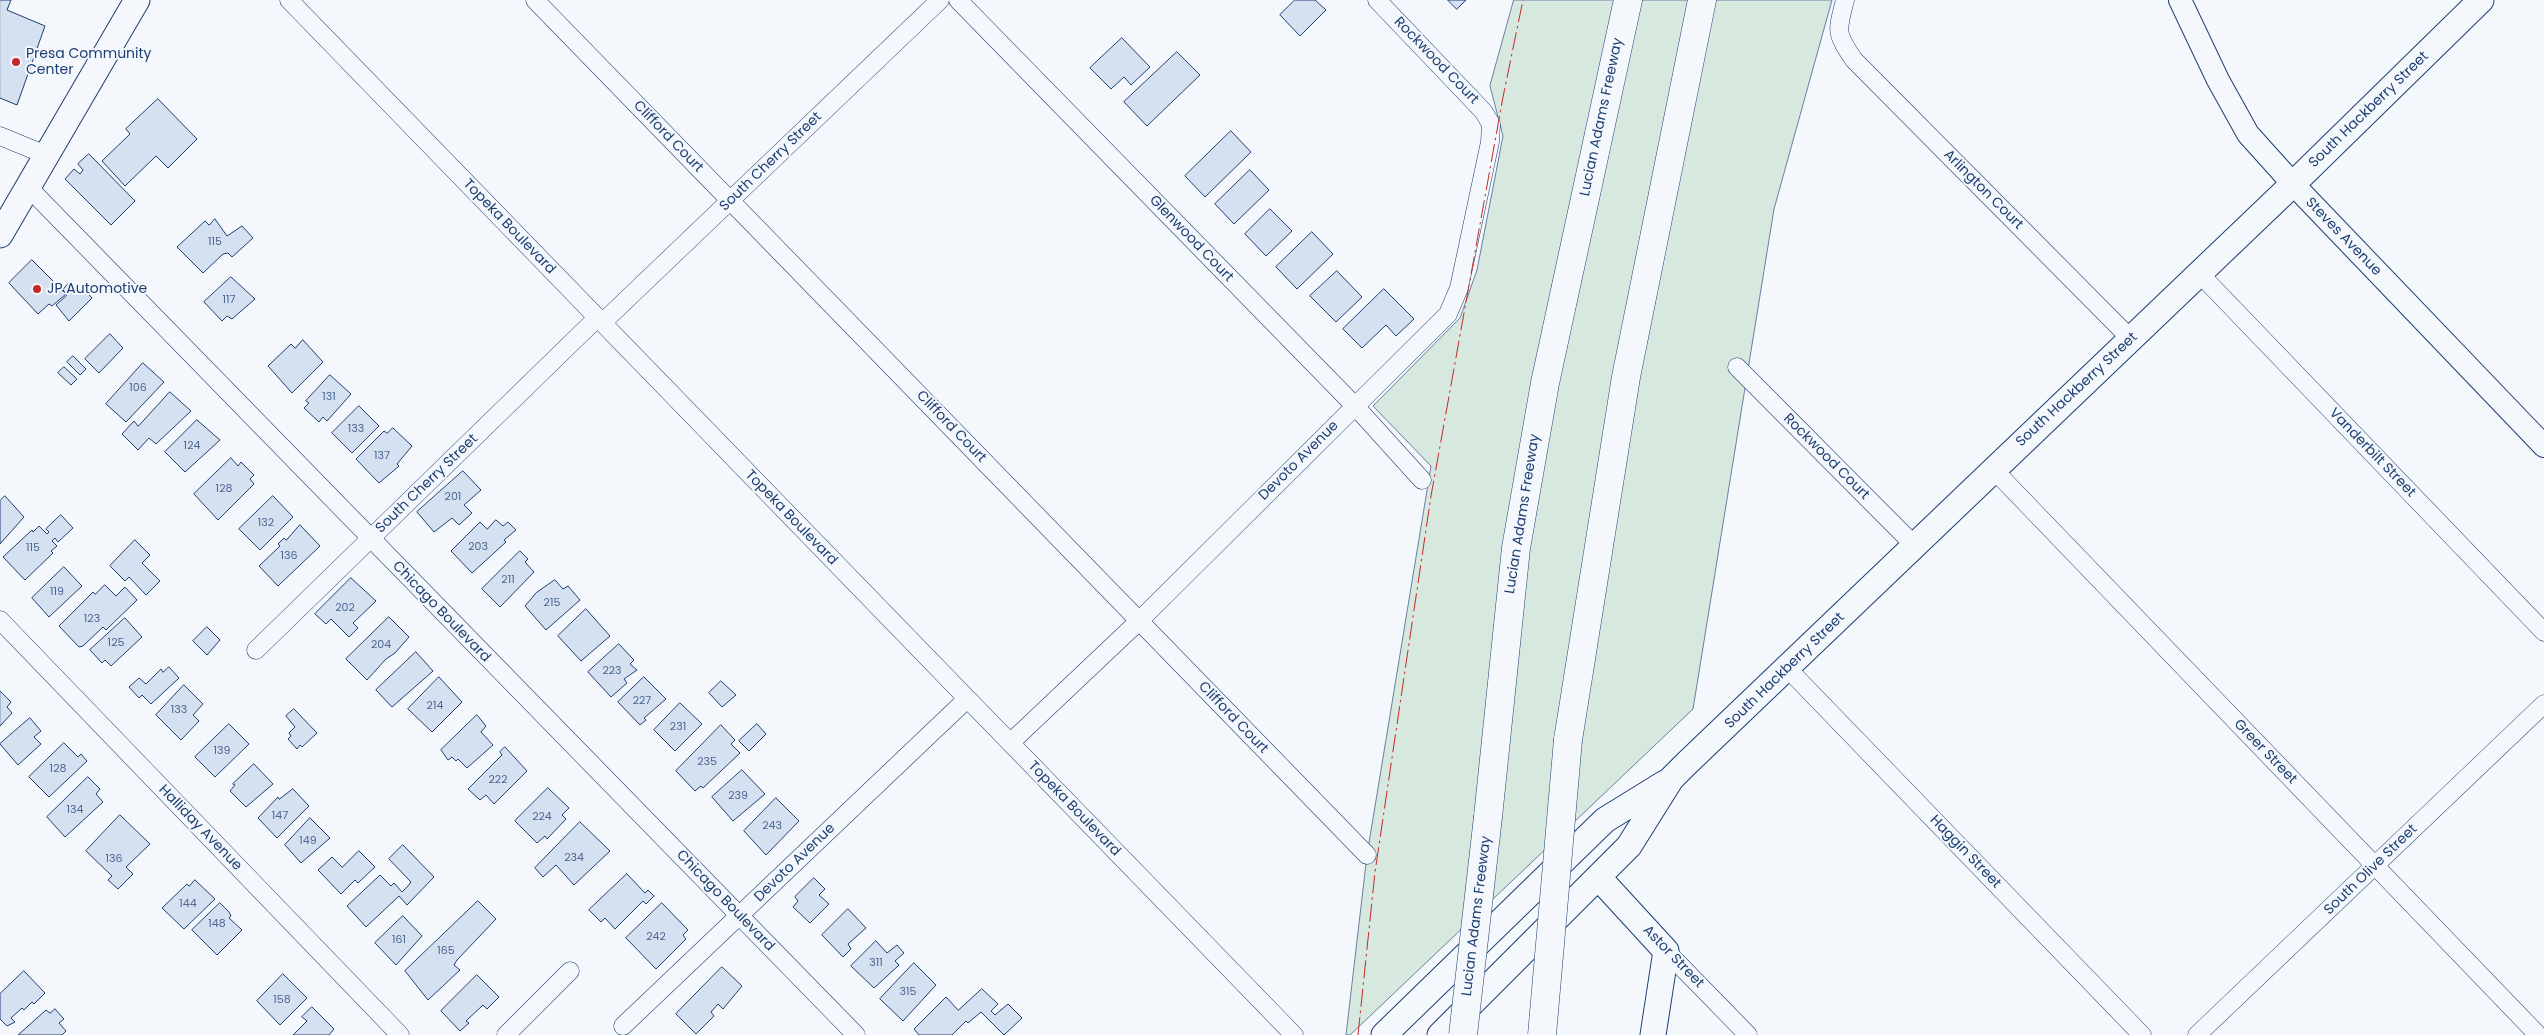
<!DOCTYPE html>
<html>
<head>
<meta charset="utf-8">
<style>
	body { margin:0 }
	canvas { display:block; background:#f4f7fb }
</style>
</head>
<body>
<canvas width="2544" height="1035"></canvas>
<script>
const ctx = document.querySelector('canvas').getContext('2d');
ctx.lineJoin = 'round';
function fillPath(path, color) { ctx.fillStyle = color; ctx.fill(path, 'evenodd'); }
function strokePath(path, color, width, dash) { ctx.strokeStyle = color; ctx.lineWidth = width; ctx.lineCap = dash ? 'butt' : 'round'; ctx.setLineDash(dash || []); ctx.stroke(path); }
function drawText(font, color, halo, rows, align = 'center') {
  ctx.font = font + ' Poppins,sans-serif'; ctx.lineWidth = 4; ctx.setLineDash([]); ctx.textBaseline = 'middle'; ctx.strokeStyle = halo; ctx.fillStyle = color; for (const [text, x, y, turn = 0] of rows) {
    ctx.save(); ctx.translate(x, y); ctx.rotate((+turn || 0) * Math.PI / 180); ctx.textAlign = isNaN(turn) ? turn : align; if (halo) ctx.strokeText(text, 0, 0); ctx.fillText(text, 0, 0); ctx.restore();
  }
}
const green = new Path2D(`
	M 1514,0 L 1832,0 L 1774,209 L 1693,709 L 1350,1035 L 1346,1035 L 1367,855 L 1431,466 L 1373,406 L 1460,318 L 1477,270 L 1503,136 L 1490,86 Z`);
fillPath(green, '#d7e8df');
strokePath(green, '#687fa3', 1);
const building = new Path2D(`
	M 0,0 L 11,0 L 7,10 L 45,26 L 17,105 L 0,98 Z
	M 1295,0 L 1315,0 L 1326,10 L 1300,36 L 1280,15 Z
	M 1448,0 L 1466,0 L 1457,9 Z
	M 1122,38 L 1150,67 L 1131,85 L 1124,77 L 1111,89 L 1090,68 Z
	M 1177,52 L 1200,75 L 1147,126 L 1124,102 Z
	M 158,99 L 197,139 L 168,168 L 156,156 L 125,186 L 102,161 L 130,134 L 126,129 Z
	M 1231,131 L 1251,152 L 1205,197 L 1185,176 Z
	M 89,154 L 135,201 L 111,225 L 65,179 L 74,169 L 80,174 L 83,170 L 78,164 Z
	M 1250,170 L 1269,190 L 1234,224 L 1215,204 Z
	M 1270,209 L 1292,231 L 1266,256 L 1245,234 Z
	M 215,219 L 227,236 L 242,226 L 253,238 L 232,257 L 228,253 L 223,254 L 203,273 L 177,247 L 205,221 L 209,225 Z
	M 1312,232 L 1333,254 L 1297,289 L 1276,267 Z
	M 32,260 L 66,294 L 52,306 L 49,304 L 38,314 L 9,283 Z
	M 1337,271 L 1362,297 L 1336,322 L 1310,296 Z
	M 231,277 L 255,299 L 232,319 L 227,316 L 222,321 L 204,302 Z
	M 69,283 L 78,292 L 83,288 L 92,298 L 69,321 L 56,305 L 67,295 L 63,290 Z
	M 1384,289 L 1414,319 L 1396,336 L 1386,325 L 1362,348 L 1343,329 Z
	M 110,334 L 123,348 L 99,373 L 85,359 Z
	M 303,340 L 323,362 L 292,393 L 268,366 L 291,344 L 295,348 Z
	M 73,356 L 86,369 L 80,375 L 67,362 Z
	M 143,363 L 164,382 L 126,422 L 106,404 Z
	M 64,367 L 77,379 L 71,385 L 58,373 Z
	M 330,375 L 351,394 L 327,421 L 323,417 L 319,422 L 304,408 L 309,403 L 306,401 Z
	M 170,392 L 191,411 L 156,444 L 149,438 L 138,450 L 122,434 L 134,421 L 138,426 Z
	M 359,406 L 379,426 L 352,453 L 332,433 Z
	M 197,420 L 220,440 L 185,472 L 165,452 Z
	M 393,428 L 412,446 L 397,464 L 399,466 L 379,483 L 356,459 L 384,431 L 387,433 Z
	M 231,458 L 238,466 L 241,462 L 254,475 L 250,479 L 254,484 L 218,520 L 194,494 Z
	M 463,471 L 481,490 L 464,505 L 472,513 L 459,525 L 452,518 L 434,532 L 417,512 Z
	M 5,496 L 24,517 L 0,544 L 0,501 Z
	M 273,496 L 293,517 L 260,550 L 239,529 Z
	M 61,515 L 73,528 L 58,542 L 55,538 L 52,541 L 57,546 L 51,551 L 53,553 L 25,580 L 3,557 L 32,530 L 33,532 L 39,526 L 47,534 L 49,532 L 46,529 Z
	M 496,520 L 503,526 L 508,522 L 516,530 L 504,540 L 506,542 L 472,573 L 451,551 L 480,522 L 487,529 Z
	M 300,525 L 320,546 L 278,586 L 259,566 L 280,546 L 278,544 L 284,538 L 286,540 Z
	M 135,540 L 150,555 L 142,563 L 160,581 L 146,595 L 129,577 L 125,581 L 110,566 Z
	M 520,551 L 528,559 L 525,562 L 534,572 L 500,607 L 482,589 Z
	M 64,567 L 82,586 L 49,617 L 32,598 Z
	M 351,578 L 376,601 L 353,623 L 358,628 L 349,637 L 331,619 L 326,624 L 315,614 Z
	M 555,580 L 563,589 L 568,586 L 580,600 L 546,630 L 525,606 L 536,593 Z
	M 105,585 L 116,596 L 125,587 L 137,600 L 106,630 L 103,627 L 83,646 L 79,647 L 59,626 L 93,592 L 95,594 Z
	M 586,609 L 610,636 L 581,661 L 558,636 Z
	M 389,617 L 409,637 L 395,653 L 386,659 L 367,680 L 346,659 Z
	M 125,618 L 142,637 L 111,666 L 105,660 L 102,663 L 90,650 Z
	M 207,627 L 220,640 L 207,655 L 193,641 Z
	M 619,644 L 634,660 L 630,664 L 637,670 L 624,679 L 627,683 L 611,697 L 588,672 Z
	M 416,652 L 433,671 L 392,707 L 376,690 Z
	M 169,667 L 179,678 L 151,704 L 142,695 L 139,698 L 129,687 L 139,678 L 146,684 L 161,669 L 163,672 Z
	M 439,677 L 462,702 L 432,732 L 408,709 Z
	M 644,677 L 666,699 L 644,718 L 646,720 L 640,725 L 618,702 Z
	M 721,681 L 736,695 L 722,707 L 709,693 Z
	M 184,685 L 203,704 L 193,715 L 199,721 L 181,740 L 156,715 Z
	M 0,691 L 11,702 L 7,707 L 12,713 L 0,726 Z
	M 680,703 L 702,724 L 675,751 L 654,730 Z
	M 294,709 L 317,733 L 302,747 L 300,745 L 297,749 L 288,739 L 291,736 L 289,733 L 295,727 L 286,716 Z
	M 477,715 L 486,726 L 481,732 L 493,745 L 467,768 L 458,759 L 456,761 L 452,757 L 448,760 L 441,750 Z
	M 30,718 L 41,731 L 34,737 L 41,744 L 18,765 L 0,744 Z
	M 229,724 L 249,744 L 215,777 L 195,757 Z
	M 757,724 L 766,734 L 749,751 L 739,741 Z
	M 721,725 L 735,740 L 731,744 L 740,753 L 703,788 L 701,786 L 695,791 L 676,771 Z
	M 64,743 L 78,757 L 81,754 L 87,761 L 49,797 L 29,777 Z
	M 505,747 L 527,771 L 494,804 L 486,795 L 480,800 L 468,789 L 502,755 L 500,752 Z
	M 254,764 L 273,784 L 246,807 L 230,791 L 235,785 L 233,784 Z
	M 742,770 L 765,794 L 733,821 L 712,797 Z
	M 88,777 L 100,789 L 96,794 L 103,802 L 65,837 L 47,817 Z
	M 548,788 L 569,808 L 562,815 L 566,819 L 547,839 L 545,836 L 537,843 L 515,821 Z
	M 293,789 L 309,806 L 277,838 L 258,818 L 278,797 L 279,799 Z
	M 776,798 L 799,821 L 766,855 L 744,831 Z
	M 120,815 L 150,844 L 126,867 L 133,874 L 118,889 L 108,880 L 112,876 L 86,851 Z
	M 310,818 L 330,838 L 301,863 L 285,845 Z
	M 580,822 L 610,851 L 574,885 L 556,865 L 543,877 L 535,868 Z
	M 403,845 L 434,877 L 407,905 L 399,896 L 366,927 L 347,906 L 380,875 L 391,886 L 394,883 L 402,892 L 408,886 L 411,882 L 389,859 Z
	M 359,851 L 375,867 L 358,883 L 355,880 L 341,894 L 318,870 L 332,857 L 342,867 Z
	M 627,874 L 645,893 L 648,890 L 654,896 L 646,904 L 643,901 L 615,929 L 605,918 L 601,922 L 589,910 Z
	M 814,878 L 825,889 L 819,895 L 829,904 L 810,923 L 793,907 L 798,901 L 795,897 Z
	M 195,880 L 215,899 L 184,929 L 162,908 L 187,884 L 189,886 Z
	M 478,901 L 496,919 L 457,960 L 454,965 L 460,970 L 428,1000 L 405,971 Z
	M 220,903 L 229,912 L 231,916 L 229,918 L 242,930 L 217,955 L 192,930 Z
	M 662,903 L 688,930 L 683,935 L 686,939 L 656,969 L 626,938 Z
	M 848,909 L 866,928 L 848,944 L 851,949 L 843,957 L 822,935 Z
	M 403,916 L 422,936 L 396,965 L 375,943 Z
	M 876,941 L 887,953 L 897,945 L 904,953 L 895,961 L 899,965 L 874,988 L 851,966 Z
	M 914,963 L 936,985 L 903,1021 L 880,999 Z
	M 722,967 L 742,986 L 723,1009 L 718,1004 L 711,1012 L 714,1016 L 696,1034 L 676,1014 Z
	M 24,971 L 45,993 L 34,1004 L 32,1002 L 24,1010 L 22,1008 L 11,1018 L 15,1022 L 7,1026 L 0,1019 L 0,994 Z
	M 283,974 L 307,998 L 280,1025 L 257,1001 Z
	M 477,975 L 499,997 L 487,1009 L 483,1005 L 466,1021 L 469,1023 L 460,1031 L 441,1011 Z
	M 982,989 L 998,1004 L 991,1011 L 995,1015 L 1008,1004 L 1022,1018 L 1004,1035 L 981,1012 L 968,1023 L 966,1021 L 952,1035 L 919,1035 L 914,1029 L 946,997 L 958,1010 Z
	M 312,1007 L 334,1029 L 329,1035 L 293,1035 L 307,1021 L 302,1017 Z
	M 55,1009 L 64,1019 L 59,1023 L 66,1031 L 62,1035 L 18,1035 L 46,1010 L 50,1013 Z`);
fillPath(building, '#d5e0f0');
strokePath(building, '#1d3f73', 1);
const minor = new Path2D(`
	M 289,0 L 1294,1035
	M 535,0 L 1367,855
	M 958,0 L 1355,406 L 1422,480
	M 1845,0 C 1837,32 1835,32 1854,60 L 2131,339
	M 0,136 L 46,155
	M 28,187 L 856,1035
	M 2199,273 L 2544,632
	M 602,323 L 940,0
	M 1737,367 L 1915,546
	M 1993,469 L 2538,1035
	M 0,620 L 400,1035
	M 256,650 L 597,318
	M 1788,669 L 2142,1035
	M 1010,743 L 1139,621 L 1448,314 L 1459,288 L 1490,142 L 1491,124 L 1483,111 L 1377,0
	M 1666,951 L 1748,1035
	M 623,1026 L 967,699
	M 506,1035 L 570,971
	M 2197,1035 L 2544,704`);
const tertiary = new Path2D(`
	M 2180,0 L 2218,80 L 2248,134 L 2293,184 L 2544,446`);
const secondary = new Path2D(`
	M 0,235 L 137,0
	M 1599,878 L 1666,951 L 1653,1035
	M 1384,1035 L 1605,820 L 1665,783
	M 1440,1035 L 1629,846 L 1671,779 L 1686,764 L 2293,184 L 2481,0`);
const motorway = new Path2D(`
	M 1568,740 L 1626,377 L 1702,0
	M 1488,817 L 1516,548 L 1545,383 L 1628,0`);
strokePath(minor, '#1d3f73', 19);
strokePath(tertiary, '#1d3f73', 24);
strokePath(secondary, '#1d3f73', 27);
strokePath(motorway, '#1d3f73', 29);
strokePath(minor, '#f4f7fb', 18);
strokePath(tertiary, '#f4f7fb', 22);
strokePath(secondary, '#f4f7fb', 25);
strokePath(motorway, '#f4f7fb', 28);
const motorwayBridge = new Path2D(`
	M 1463,1035 L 1488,817
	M 1542,1035 L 1568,740`);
strokePath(motorwayBridge, '#1d3f73', 29, []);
strokePath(motorwayBridge, '#f4f7fb', 28);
strokePath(new Path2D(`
	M 1358,1035 L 1375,872 L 1431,496 L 1503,97 L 1523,0`), '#c62828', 1, [18, 4, 2.5, 4]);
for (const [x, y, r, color] of [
	[16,62,5,"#c62828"],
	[37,289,5,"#c62828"]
]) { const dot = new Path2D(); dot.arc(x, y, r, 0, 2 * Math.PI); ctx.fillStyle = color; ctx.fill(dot); strokePath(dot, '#f4f7fb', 2); }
drawText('11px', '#4b6792', null, [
	["115",215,242],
	["117",229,300],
	["106",138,388],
	["131",329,397],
	["133",356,429],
	["124",192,446],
	["137",382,456],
	["128",224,489],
	["201",453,497],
	["132",266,523],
	["203",478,547],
	["115",33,548],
	["136",289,556],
	["211",508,580],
	["119",57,592],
	["215",552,603],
	["202",345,608],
	["123",92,619],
	["125",116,643],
	["204",381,645],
	["223",612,671],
	["227",642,701],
	["214",435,706],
	["133",179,710],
	["231",678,727],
	["139",222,751],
	["235",707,762],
	["128",58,769],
	["222",498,780],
	["239",738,796],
	["134",75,810],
	["147",280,816],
	["224",542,817],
	["243",772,826],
	["149",308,841],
	["234",574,858],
	["136",114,859],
	["144",188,904],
	["148",217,924],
	["242",656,937],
	["161",399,940],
	["165",446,951],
	["311",876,963],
	["315",908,992],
	["158",282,1000]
]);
drawText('14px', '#1d3f73', '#f4f7fb', [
	["Presa Community",26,54],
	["Center",26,70],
	["JP Automotive",47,289]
], 'left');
drawText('14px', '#1d3f73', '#f4f7fb', [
	["Rockwood Court",1436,61,46],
	["South Hackberry Street",2369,110,-44],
	["Lucian Adams Freeway",1602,117,-78],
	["Clifford Court",668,137,46],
	["South Cherry Street",771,162,-44],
	["Arlington Court",1983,190,45],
	["Topeka Boulevard",509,227,46],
	["Steves Avenue",2343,237,46],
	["Glenwood Court",1191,239,46],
	["South Hackberry Street",2077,390,-43],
	["Clifford Court",951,427,46],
	["Vanderbilt Street",2372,453,46],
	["Rockwood Court",1826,457,45],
	["Devoto Avenue",1299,461,-45],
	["South Cherry Street",427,484,-44],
	["Lucian Adams Freeway",1523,514,-81],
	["Topeka Boulevard",791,518,46],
	["Chicago Boulevard",441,612,46],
	["South Hackberry Street",1785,671,-44],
	["Clifford Court",1233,718,46],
	["Greer Street",2265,752,46],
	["Topeka Boulevard",1074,809,46],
	["Halliday Avenue",200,828,46],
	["Haggin Street",1965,852,46],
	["Devoto Avenue",795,863,-44],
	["South Olive Street",2371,870,-44],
	["Chicago Boulevard",725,901,46],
	["Lucian Adams Freeway",1477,916,-83],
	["Astor Street",1673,957,46]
]);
</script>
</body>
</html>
